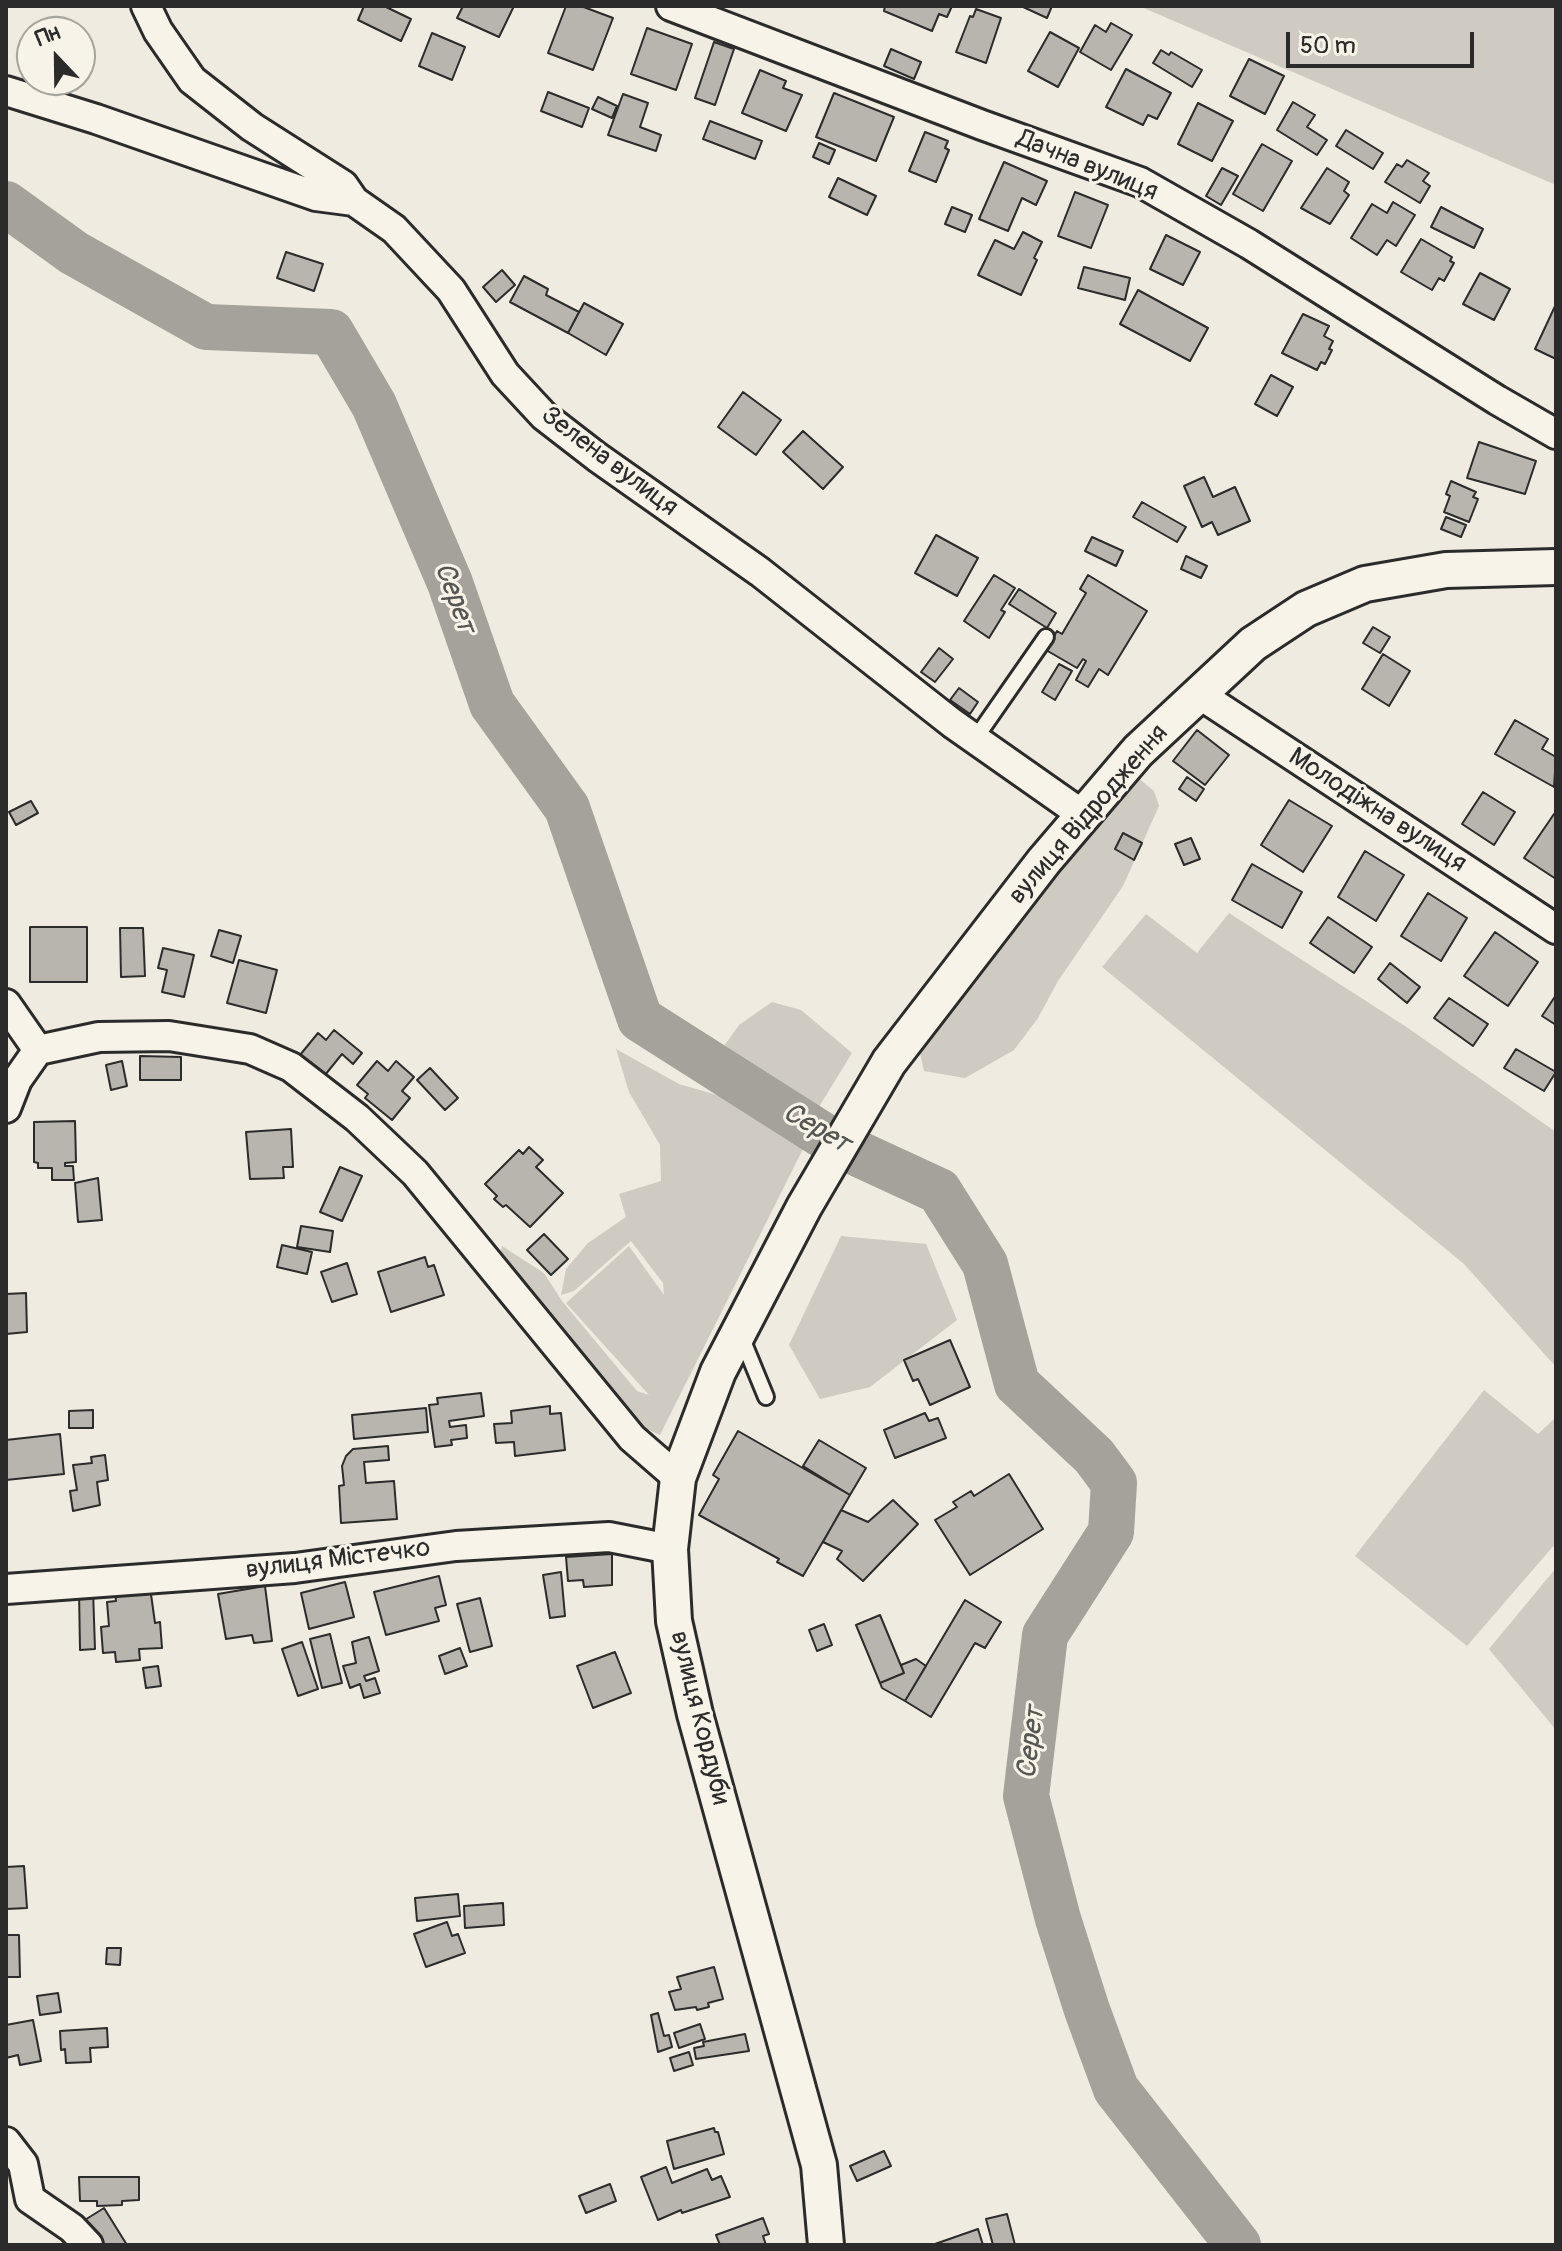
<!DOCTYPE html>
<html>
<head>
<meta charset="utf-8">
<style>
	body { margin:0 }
	#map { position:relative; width:1562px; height:2251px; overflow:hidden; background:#efebe0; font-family:Pangolin,sans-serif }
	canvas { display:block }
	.frame { position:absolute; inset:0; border:8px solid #2b2b2b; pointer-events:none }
	.north { position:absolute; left:16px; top:16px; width:80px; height:80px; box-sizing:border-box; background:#f7f3e8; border:2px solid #a5a39c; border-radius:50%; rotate:338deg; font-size:22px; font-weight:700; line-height:32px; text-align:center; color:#2b2b2b }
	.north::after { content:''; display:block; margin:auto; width:28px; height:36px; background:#2b2b2b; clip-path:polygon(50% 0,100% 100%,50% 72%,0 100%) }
	.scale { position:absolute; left:1286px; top:32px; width:188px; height:36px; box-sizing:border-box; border:4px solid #2b2b2b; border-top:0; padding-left:10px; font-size:24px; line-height:28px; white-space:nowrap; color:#2b2b2b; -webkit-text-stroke:6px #f7f3e8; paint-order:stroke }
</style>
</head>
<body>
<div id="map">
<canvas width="1562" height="2251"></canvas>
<div class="frame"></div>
<div class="north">Пн</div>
<div class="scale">50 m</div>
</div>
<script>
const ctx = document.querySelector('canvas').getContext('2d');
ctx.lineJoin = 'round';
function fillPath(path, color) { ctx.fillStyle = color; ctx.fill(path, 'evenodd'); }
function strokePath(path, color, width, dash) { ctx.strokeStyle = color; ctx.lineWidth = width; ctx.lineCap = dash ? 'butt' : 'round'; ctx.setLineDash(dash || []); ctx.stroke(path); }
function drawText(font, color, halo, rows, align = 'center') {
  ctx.font = font + ' Pangolin,sans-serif'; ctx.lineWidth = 6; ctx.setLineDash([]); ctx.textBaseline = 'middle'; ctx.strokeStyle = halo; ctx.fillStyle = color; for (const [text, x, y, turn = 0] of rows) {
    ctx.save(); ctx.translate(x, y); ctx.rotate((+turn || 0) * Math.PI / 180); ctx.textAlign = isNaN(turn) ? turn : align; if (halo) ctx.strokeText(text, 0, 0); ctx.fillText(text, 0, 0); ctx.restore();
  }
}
fillPath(new Path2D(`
	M 1139,6 L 1556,6 L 1556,185 Z
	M 1138,778 L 1154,791 L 1159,806 L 1123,886 L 1058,981 L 1038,1018 L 1014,1050 L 965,1078 L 924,1071 L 917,1040 L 1103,783 Z
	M 1229,913 L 1408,1028 L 1556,1132 L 1556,1367 L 1464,1264 L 1102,967 L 1146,914 L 1197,953 Z
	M 772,1002 L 801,1010 L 852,1053 L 814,1115 L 767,1094 L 722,1049 L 739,1025 Z
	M 616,1049 L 679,1084 L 731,1099 L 781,1121 L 807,1141 L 660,1435 L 640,1426 L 498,1264 L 502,1246 L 544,1273 L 562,1301 L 637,1391 L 649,1395 L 566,1303 L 629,1246 L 664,1295 L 663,1283 L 631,1241 L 574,1291 L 561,1295 L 566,1269 L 588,1243 L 626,1217 L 619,1194 L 661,1181 L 660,1145 L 629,1092 Z
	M 841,1236 L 926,1244 L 957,1320 L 870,1387 L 820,1399 L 789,1345 Z
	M 1484,1390 L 1538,1434 L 1556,1417 L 1556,1543 L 1467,1646 L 1355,1556 Z
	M 1556,1568 L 1556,1730 L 1489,1649 Z`), '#cfcbc2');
strokePath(new Path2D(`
	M 6,204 L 74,253 L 206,327 L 331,332 L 374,405 L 450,583 L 492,704 L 567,808 L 640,1019 L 835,1143 L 939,1191 L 985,1264 L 1017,1384 L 1094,1456 L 1114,1483 L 1111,1532 L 1045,1635 L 1026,1796 L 1058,1919 L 1087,2010 L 1116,2089 L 1238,2245`), '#a4a29a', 46);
const building = new Path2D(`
	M 364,6 L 384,6 L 411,19 L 401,41 L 358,20 Z
	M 463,6 L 514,6 L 499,37 L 457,18 Z
	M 566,6 L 581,6 L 613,18 L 593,70 L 548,53 Z
	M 885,6 L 952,6 L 947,17 L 939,14 L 932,31 L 884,11 Z
	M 1021,6 L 1052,6 L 1047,18 Z
	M 976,9 L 1001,18 L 986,63 L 956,52 L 970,16 L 973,17 Z
	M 1111,23 L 1132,35 L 1111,70 L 1080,52 L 1095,25 L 1106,32 Z
	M 647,28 L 692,44 L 676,90 L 631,74 Z
	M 1050,32 L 1079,48 L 1058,87 L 1028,71 Z
	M 432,33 L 465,47 L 452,80 L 419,66 Z
	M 714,42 L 734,49 L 715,105 L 695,98 Z
	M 891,49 L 921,62 L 914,79 L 884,66 Z
	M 1161,50 L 1169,55 L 1171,52 L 1202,70 L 1192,87 L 1153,63 Z
	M 1249,59 L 1284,76 L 1265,114 L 1230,96 Z
	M 1126,69 L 1171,93 L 1157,119 L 1148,115 L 1143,125 L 1106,107 Z
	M 760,70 L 786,81 L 783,88 L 802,95 L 786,131 L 742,113 Z
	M 548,92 L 589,108 L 582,127 L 541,111 Z
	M 834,93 L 894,117 L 876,161 L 816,137 Z
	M 623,94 L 648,103 L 640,127 L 661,135 L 656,151 L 608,135 Z
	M 598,97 L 617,106 L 612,118 L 592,109 Z
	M 1293,102 L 1315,115 L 1307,127 L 1327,140 L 1317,155 L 1277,130 Z
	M 1198,103 L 1233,121 L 1212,161 L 1178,144 Z
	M 710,121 L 762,141 L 755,159 L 703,139 Z
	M 1346,130 L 1383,153 L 1373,169 L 1336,146 Z
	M 925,132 L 948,141 L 945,148 L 949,150 L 936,182 L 909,171 Z
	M 819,143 L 835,150 L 829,164 L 813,157 Z
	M 1262,144 L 1292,161 L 1263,211 L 1233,194 Z
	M 1407,160 L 1429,173 L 1423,181 L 1430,186 L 1420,203 L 1385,182 L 1397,164 L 1402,167 Z
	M 1004,162 L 1047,181 L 1036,205 L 1022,198 L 1008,231 L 979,219 Z
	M 1222,168 L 1238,176 L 1221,205 L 1206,196 Z
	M 1327,168 L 1349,182 L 1344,191 L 1349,195 L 1330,224 L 1301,208 Z
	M 838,178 L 876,196 L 867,215 L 829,197 Z
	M 1075,192 L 1108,205 L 1091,248 L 1058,236 Z
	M 1393,202 L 1415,215 L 1396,246 L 1387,240 L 1377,255 L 1351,238 L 1372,204 L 1387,213 Z
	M 952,207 L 972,215 L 965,232 L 945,224 Z
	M 1441,207 L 1483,229 L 1474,248 L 1431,227 Z
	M 1023,232 L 1042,242 L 1034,258 L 1037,260 L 1021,295 L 978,275 L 995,240 L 1014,249 Z
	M 1166,235 L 1200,252 L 1183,285 L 1150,269 Z
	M 1421,239 L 1452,257 L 1450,261 L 1454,263 L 1444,281 L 1439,278 L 1432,290 L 1401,272 Z
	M 286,252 L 323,264 L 314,291 L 277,278 Z
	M 1084,267 L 1130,278 L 1125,300 L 1078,288 Z
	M 502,270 L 515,285 L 496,302 L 483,287 Z
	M 1480,273 L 1510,289 L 1494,320 L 1463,304 Z
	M 524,276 L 548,289 L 546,295 L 579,312 L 568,333 L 510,302 Z
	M 1138,290 L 1208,328 L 1190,361 L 1120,324 Z
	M 584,303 L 623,324 L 606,355 L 568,333 Z
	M 1556,304 L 1556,359 L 1535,349 Z
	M 1303,314 L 1329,326 L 1324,336 L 1333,341 L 1329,349 L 1332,350 L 1325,364 L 1321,362 L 1317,370 L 1282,353 Z
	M 1271,375 L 1293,387 L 1277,416 L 1255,404 Z
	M 743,392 L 781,420 L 756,455 L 718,427 Z
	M 803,431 L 843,467 L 823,489 L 783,452 Z
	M 1479,442 L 1536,461 L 1525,494 L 1467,478 Z
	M 1204,477 L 1213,497 L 1235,487 L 1250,521 L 1218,535 L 1212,522 L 1202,527 L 1184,486 Z
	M 1451,481 L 1476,492 L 1473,497 L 1478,499 L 1469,522 L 1444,512 L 1450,496 L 1446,494 Z
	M 1142,502 L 1186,527 L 1177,542 L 1133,517 Z
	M 1446,517 L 1466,525 L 1461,537 L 1441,529 Z
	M 936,535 L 978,558 L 957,596 L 915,573 Z
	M 1092,537 L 1123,551 L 1116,566 L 1085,551 Z
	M 1186,556 L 1207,566 L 1201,578 L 1181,569 Z
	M 994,575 L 1015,588 L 1001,610 L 1005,612 L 989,638 L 964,621 Z
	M 1088,575 L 1147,611 L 1108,675 L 1099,669 L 1088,687 L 1076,680 L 1086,661 L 1083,659 L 1077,668 L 1046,650 L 1057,631 L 1062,634 L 1086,593 L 1080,589 Z
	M 1019,589 L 1056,613 L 1047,628 L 1009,604 Z
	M 1373,627 L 1390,637 L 1380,653 L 1363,643 Z
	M 939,648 L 953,659 L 935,682 L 921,672 Z
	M 1383,654 L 1410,671 L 1389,706 L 1362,689 Z
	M 1059,664 L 1072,671 L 1055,700 L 1042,692 Z
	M 959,688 L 978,702 L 970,714 L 950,700 Z
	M 1515,720 L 1548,739 L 1542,749 L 1556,757 L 1554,787 L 1495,754 Z
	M 1197,730 L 1229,755 L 1205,785 L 1173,761 Z
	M 1187,777 L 1204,789 L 1196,801 L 1179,789 Z
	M 1483,792 L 1515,812 L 1494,845 L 1462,824 Z
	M 1289,800 L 1332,826 L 1303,872 L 1261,845 Z
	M 31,801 L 38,813 L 16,825 L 9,812 Z
	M 1554,814 L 1556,816 L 1556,879 L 1524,858 Z
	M 1123,833 L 1142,843 L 1134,860 L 1115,849 Z
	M 1191,838 L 1200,859 L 1184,865 L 1175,844 Z
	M 1365,851 L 1404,875 L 1376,921 L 1338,897 Z
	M 1252,864 L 1302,892 L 1282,928 L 1232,900 Z
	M 1428,893 L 1467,918 L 1441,961 L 1401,936 Z
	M 1328,917 L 1372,947 L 1354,973 L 1310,943 Z
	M 30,927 L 87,927 L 87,982 L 30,982 Z
	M 120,928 L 143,928 L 145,976 L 121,977 Z
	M 219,930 L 241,936 L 233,963 L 211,956 Z
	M 1495,932 L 1538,962 L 1508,1006 L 1464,976 Z
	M 163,948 L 194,955 L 184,997 L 162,992 L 167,970 L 158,968 Z
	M 239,960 L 277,970 L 266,1013 L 227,1003 Z
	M 1390,963 L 1420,987 L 1407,1003 L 1378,979 Z
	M 1556,995 L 1556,1025 L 1542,1016 Z
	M 1449,998 L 1488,1024 L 1473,1046 L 1434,1018 Z
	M 334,1030 L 362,1053 L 353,1064 L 342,1054 L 325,1075 L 300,1055 L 318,1033 L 326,1040 Z
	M 1516,1049 L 1556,1072 L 1544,1091 L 1504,1068 Z
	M 140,1056 L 181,1057 L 181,1080 L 140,1080 Z
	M 122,1061 L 127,1086 L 111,1090 L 106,1065 Z
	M 377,1061 L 388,1071 L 396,1061 L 414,1077 L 402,1091 L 410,1098 L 392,1120 L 365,1098 L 368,1094 L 357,1085 Z
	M 430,1068 L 458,1098 L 445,1110 L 417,1080 Z
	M 75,1121 L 76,1162 L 65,1163 L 65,1166 L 73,1166 L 74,1180 L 52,1180 L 52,1168 L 38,1168 L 38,1163 L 34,1162 L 34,1122 Z
	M 291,1129 L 293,1167 L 283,1167 L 284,1178 L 250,1179 L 246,1132 Z
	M 529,1147 L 543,1160 L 536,1167 L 563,1193 L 530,1227 L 506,1205 L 503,1207 L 494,1199 L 497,1196 L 485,1184 L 519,1150 L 523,1154 Z
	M 340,1167 L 362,1176 L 342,1221 L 320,1212 Z
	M 98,1178 L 102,1220 L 78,1222 L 75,1183 Z
	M 301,1226 L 333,1231 L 330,1252 L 297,1247 Z
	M 544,1234 L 568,1259 L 551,1275 L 527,1250 Z
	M 282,1245 L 312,1252 L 307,1274 L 277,1267 Z
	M 425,1257 L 428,1267 L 434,1265 L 444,1295 L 391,1312 L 378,1272 Z
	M 347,1263 L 357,1294 L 332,1302 L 321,1272 Z
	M 26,1293 L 27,1332 L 6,1334 L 6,1294 Z
	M 950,1340 L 970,1387 L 930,1405 L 918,1379 L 913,1381 L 904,1360 Z
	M 481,1393 L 484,1416 L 449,1421 L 450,1427 L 466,1425 L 467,1438 L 451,1440 L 452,1445 L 435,1447 L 429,1405 L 438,1404 L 437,1398 Z
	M 550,1406 L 550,1414 L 561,1413 L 565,1450 L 515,1456 L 514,1442 L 496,1443 L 494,1424 L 512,1423 L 511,1411 Z
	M 426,1408 L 428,1432 L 354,1439 L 352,1415 Z
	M 93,1410 L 93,1428 L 69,1428 L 69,1411 Z
	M 925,1413 L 929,1421 L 938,1418 L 946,1438 L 895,1458 L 884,1430 Z
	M 738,1431 L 850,1495 L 803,1576 L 777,1562 L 779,1559 L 699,1515 L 719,1479 L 713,1475 Z
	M 60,1434 L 64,1474 L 6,1480 L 6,1440 Z
	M 819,1440 L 866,1468 L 850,1495 L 803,1466 Z
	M 388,1446 L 389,1460 L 364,1462 L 366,1483 L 394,1481 L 397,1519 L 341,1523 L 339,1486 L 344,1485 L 342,1466 L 346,1456 L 353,1449 Z
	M 105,1455 L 108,1480 L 97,1482 L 100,1505 L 73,1511 L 70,1491 L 77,1490 L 73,1465 L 92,1463 L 91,1457 Z
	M 1009,1474 L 1043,1529 L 970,1575 L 935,1520 L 957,1507 L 953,1502 L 971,1491 L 974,1496 Z
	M 893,1500 L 918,1524 L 863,1581 L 837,1559 L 842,1551 L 823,1542 L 841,1510 L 868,1522 Z
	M 612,1554 L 612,1585 L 584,1587 L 583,1580 L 568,1581 L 566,1557 Z
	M 561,1572 L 565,1616 L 550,1618 L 543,1575 Z
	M 439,1576 L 446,1605 L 435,1608 L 439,1621 L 386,1635 L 374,1592 Z
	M 345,1582 L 354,1617 L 309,1629 L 301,1593 Z
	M 265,1586 L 272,1641 L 254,1643 L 252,1635 L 226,1639 L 218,1594 Z
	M 150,1587 L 155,1623 L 160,1622 L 162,1648 L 139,1649 L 140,1660 L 116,1662 L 115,1652 L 103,1653 L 101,1627 L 109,1626 L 107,1602 L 116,1601 L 115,1590 Z
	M 79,1590 L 93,1590 L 95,1649 L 80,1650 Z
	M 480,1598 L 492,1646 L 470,1652 L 457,1604 Z
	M 965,1600 L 1001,1622 L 985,1648 L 975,1643 L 931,1717 L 905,1701 Z
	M 880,1615 L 904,1673 L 880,1683 L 856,1625 Z
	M 824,1624 L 832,1645 L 817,1651 L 809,1630 Z
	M 330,1634 L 342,1683 L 322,1688 L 310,1639 Z
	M 369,1637 L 379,1671 L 364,1676 L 366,1681 L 375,1678 L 380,1693 L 364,1698 L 360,1684 L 350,1688 L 343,1666 L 356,1663 L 352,1642 Z
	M 302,1642 L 318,1689 L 298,1696 L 282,1649 Z
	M 460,1648 L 467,1666 L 445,1674 L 439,1656 Z
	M 615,1652 L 631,1693 L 593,1708 L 577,1666 Z
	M 916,1659 L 926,1666 L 905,1701 L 882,1688 L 880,1683 L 904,1673 L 901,1665 Z
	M 158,1666 L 161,1686 L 146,1688 L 143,1668 Z
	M 24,1866 L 27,1908 L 6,1909 L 6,1867 Z
	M 458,1894 L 460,1916 L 417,1921 L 415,1898 Z
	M 503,1903 L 504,1925 L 465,1928 L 464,1906 Z
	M 447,1922 L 452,1936 L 458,1934 L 465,1953 L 426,1967 L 414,1934 Z
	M 6,1935 L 19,1935 L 20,1977 L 6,1977 Z
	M 107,1948 L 121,1948 L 120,1965 L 106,1964 Z
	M 714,1967 L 723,1999 L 708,2003 L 709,2007 L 697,2010 L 696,2007 L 675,2010 L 669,1992 L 681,1989 L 677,1977 Z
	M 58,1993 L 61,2012 L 40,2015 L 37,1996 Z
	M 658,2013 L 664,2036 L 669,2035 L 672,2047 L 658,2052 L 651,2015 Z
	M 33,2020 L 41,2061 L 20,2065 L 18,2055 L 6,2058 L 6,2025 Z
	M 700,2024 L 705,2039 L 679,2048 L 674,2033 Z
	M 107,2028 L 108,2047 L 90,2048 L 91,2062 L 66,2063 L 65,2049 L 61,2050 L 60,2031 Z
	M 745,2034 L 749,2051 L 696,2059 L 694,2048 L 704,2046 L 703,2042 Z
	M 689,2052 L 693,2065 L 674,2071 L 670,2058 Z
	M 714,2128 L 715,2132 L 718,2132 L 724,2154 L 674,2169 L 667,2141 Z
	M 884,2151 L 891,2166 L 857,2181 L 850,2166 Z
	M 666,2167 L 672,2183 L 707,2169 L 712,2180 L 721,2176 L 730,2197 L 682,2213 L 681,2210 L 658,2220 L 641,2177 Z
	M 79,2177 L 139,2177 L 139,2200 L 122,2201 L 122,2205 L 97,2206 L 97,2201 L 80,2201 Z
	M 610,2184 L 616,2201 L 586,2213 L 579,2196 Z
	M 104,2208 L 127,2245 L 94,2245 L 80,2223 Z
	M 1007,2214 L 1015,2245 L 993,2245 L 986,2219 Z
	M 763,2218 L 769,2234 L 763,2236 L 766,2245 L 720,2245 L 716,2235 Z
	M 978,2229 L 983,2245 L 935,2245 L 935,2244 Z`);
fillPath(building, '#b8b5ae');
strokePath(building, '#2b2b2b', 2);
const service = new Path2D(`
	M 975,739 L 1046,637
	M 741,1336 L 766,1397`);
const minor = new Path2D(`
	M 146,6 L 158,31 L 192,80 L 252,127 L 343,185 L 354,201
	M 671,6 L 982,125 L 1140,182 L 1249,244 L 1497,400 L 1556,434
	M 6,91 L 96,119 L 316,196 L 354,201 L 394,229 L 451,290 L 505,374 L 544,416 L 597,457 L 760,572 L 952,723 L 1083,815
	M 1199,694 L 1556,929
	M 6,1004 L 38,1050
	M 6,1108 L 17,1080 L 38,1050 L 99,1037 L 169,1036 L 250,1049 L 291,1067 L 357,1118 L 415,1173 L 632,1438 L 678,1478
	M 6,1589 L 295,1568 L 456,1546 L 609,1537 L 670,1549
	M 6,2142 L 23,2164 L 30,2199 L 72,2228 L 88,2245`);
const tertiary = new Path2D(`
	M 826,2245 L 819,2165 L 695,1714 L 674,1621 L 670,1549 L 678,1478 L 718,1372 L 804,1207 L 889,1062 L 1044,861 L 1138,751 L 1253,644 L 1306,609 L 1365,584 L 1446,570 L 1556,567`);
strokePath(service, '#2b2b2b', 20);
strokePath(minor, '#2b2b2b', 34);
strokePath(tertiary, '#2b2b2b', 40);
strokePath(service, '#f7f3e8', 14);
strokePath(minor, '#f7f3e8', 28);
strokePath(tertiary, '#f7f3e8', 34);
drawText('26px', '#2b2b2b', '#f7f3e8', [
	["Дачна вулиця",1087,166,22],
	["Зелена вулиця",609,462,37],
	["Молодіжна вулиця",1377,811,33],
	["вулиця Відродження",1089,815,-49],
	["вулиця Містечко",338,1560,-7],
	["вулиця Кордуби",699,1718,76]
]);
drawText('italic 28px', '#555552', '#f7f3e8', [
	["Серет",454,598,70],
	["Серет",816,1129,30],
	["Серет",1032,1743,-83]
]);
</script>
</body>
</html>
